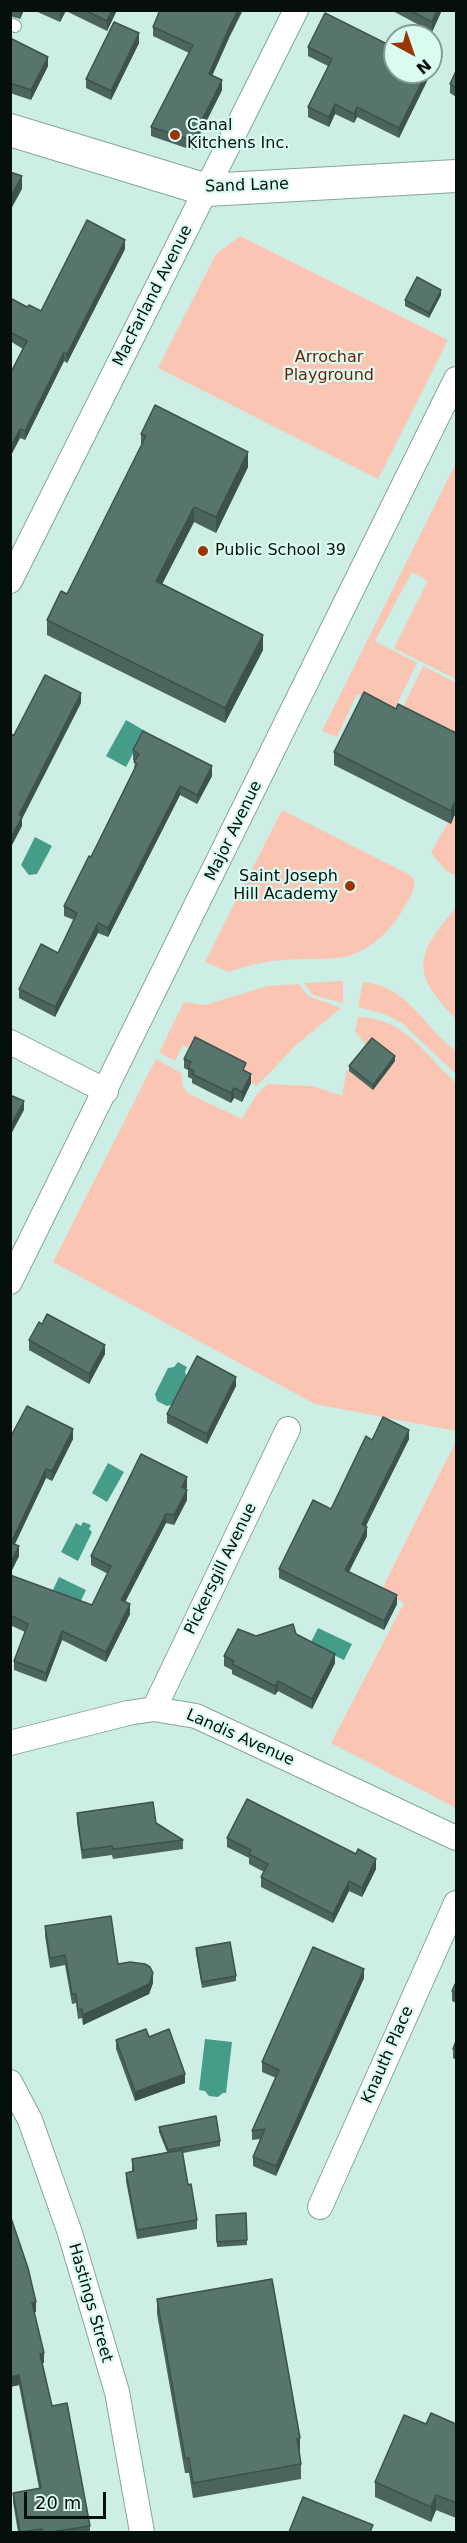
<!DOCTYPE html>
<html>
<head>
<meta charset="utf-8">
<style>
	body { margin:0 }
	#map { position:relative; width:467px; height:2543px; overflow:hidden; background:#cceee4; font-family:"DejaVu Sans",sans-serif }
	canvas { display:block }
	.frame { position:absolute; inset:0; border:12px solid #05100d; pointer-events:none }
	.north { position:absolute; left:383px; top:24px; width:60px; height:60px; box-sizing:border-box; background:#d9fbf2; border:2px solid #849d96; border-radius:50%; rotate:140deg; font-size:16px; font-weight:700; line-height:24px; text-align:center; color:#05100d }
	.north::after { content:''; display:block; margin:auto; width:21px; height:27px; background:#9a3508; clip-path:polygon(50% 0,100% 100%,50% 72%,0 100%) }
	.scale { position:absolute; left:24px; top:2492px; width:82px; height:27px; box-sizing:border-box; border:3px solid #05100d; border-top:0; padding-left:8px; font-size:18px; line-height:21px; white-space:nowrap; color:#05100d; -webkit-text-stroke:4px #d9fbf2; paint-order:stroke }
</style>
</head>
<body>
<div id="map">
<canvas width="467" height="2543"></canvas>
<div class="frame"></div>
<div class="north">N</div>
<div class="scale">20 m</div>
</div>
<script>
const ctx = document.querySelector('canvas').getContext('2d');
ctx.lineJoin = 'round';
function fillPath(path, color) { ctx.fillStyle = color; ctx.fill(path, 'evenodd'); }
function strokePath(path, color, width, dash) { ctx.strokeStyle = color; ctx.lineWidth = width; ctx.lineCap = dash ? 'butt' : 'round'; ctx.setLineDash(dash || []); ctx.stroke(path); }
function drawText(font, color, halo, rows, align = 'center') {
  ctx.font = font + ' "DejaVu Sans",sans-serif'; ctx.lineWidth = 4.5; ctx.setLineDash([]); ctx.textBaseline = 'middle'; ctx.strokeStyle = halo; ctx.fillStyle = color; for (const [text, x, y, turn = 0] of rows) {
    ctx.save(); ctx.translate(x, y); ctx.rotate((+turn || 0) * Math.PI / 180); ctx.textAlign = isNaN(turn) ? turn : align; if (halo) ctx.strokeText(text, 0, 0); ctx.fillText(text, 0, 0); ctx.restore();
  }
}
fillPath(new Path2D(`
	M 240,236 L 448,340 L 378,479 L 158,368 L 216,254 Z
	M 456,463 L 456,679 L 394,648 L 428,581 L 412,572 L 375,641 L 417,663 L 394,710 L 357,694 L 337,737 L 322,731 Z
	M 423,666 L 456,683 L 456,737 L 402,709 Z
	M 282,810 L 410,875 L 414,880 C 416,890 408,901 403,909 C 392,931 364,956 338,958 C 320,960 301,958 283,960 C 264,961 246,966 229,972 L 205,962 Z
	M 454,816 L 456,817 L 456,875 L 446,871 L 431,853 L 448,822 L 451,824 Z
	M 456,908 L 456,1019 C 410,972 415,955 456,908 Z
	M 343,981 L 343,1003 L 313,995 L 304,983 Z
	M 363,982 C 409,986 422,1026 456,1051 L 456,1074 L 402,1023 L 384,1014 L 358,1007 Z
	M 299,984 L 308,996 L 341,1008 L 296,1045 L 257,1086 L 183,1045 L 175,1061 L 159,1053 L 184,1002 L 205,1005 L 267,986 Z
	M 358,1017 C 406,1018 424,1054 456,1083 L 456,1431 L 315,1404 L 53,1262 L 156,1059 L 181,1073 L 183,1087 L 189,1094 L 242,1119 L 255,1097 L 267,1084 L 313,1086 L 342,1096 L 347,1069 L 373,1090 L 395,1061 L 368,1048 L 355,1031 Z
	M 456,1441 L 456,1808 L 331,1743 L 404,1603 L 381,1591 Z`), '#fbc5b3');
fillPath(new Path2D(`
	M 126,720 L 145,731 L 126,767 L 106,756 Z
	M 35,837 L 52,846 L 37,874 L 29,875 L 21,865 Z
	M 178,1362 L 187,1367 L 185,1372 L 187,1378 L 174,1404 L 167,1406 L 157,1401 L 155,1394 L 168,1368 L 174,1367 Z
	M 108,1463 L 124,1472 L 107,1502 L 92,1493 Z
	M 83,1522 L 91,1525 L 89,1529 L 92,1532 L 78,1561 L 61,1552 L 76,1523 L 81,1526 Z
	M 59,1577 L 86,1590 L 78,1607 L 52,1592 Z
	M 318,1628 L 352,1644 L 344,1660 L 310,1644 Z
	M 205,2039 L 232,2042 L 226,2093 L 223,2093 L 218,2097 L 209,2096 L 205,2091 L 199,2090 Z`), '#459c89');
const service = new Path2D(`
	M 10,24 L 15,26`);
const minor = new Path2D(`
	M 10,581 L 296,10
	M 10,1042 L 106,1091
	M 10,1282 L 456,379
	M 154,1709 L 288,1429
	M 10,1743 L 128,1713 L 154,1709 L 196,1716 L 456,1838
	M 10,2082 L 30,2120 L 70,2233 L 117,2392 L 142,2532
	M 320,2207 L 456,1903`);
const tertiary = new Path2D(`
	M 10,130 L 207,190 L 456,176`);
strokePath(service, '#85a59c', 14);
strokePath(minor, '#85a59c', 26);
strokePath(tertiary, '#85a59c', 34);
strokePath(service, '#fff', 12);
strokePath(minor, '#fff', 24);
strokePath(tertiary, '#fff', 32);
fillPath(new Path2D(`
	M 10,10 L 24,10 L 20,19 L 10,16 Z
	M 33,10 L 117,10 L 107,31 L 66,11 L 60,22 Z
	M 391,10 L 442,10 L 432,32 Z
	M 153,27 L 229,38 L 212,75 L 222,90 L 192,150 L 151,136 L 151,127 L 189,53 L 153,36 Z
	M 10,38 L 48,66 L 31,100 L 10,93 Z
	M 139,43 L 111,100 L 86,88 L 86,79 Z
	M 308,47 L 430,72 L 430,75 L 399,138 L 357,117 L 354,123 L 335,114 L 329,127 L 308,117 L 308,107 L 328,66 L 308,56 Z
	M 456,71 L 456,97 L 450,93 L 450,84 Z
	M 125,249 L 67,363 L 64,361 L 25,440 L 20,438 L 10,457 L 10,374 L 23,349 L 10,341 L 10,298 L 27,307 L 41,311 Z
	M 441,295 L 429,318 L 405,306 L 405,300 Z
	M 141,434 L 248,467 L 216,533 L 194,522 L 162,584 L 263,650 L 225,723 L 47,635 L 47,620 L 67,594 L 141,446 Z
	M 396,709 L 456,733 L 456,817 L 454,816 L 451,824 L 334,765 L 334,752 Z
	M 133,750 L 212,776 L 197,804 L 180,795 L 108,937 L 98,933 L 55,1017 L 19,998 L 19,989 L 58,953 L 74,920 L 64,916 L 64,906 L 91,857 L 134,769 L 135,761 L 133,760 Z
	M 184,1059 L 246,1071 L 251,1083 L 242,1102 L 234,1098 L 231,1103 L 192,1083 L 192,1079 L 188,1077 L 188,1070 L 184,1068 Z
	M 395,1061 L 373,1090 L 349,1071 L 349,1066 Z
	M 29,1340 L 105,1354 L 89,1384 L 29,1350 Z
	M 236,1386 L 207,1444 L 167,1423 L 167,1414 Z
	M 10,1438 L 73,1439 L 52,1481 L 46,1478 L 15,1544 L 19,1556 L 10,1574 Z
	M 409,1439 L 366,1526 L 367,1536 L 349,1572 L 397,1604 L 384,1630 L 279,1578 L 279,1569 L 331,1509 L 372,1440 Z
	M 187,1487 L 186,1489 L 187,1500 L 174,1525 L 166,1523 L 125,1602 L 130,1614 L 106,1662 L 62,1640 L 46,1682 L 14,1670 L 14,1661 L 25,1632 L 10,1625 L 10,1575 L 92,1605 L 108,1574 L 91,1565 L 91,1556 Z
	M 296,1634 L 335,1663 L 312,1709 L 278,1691 L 275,1695 L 232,1674 L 232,1670 L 224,1666 L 224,1656 L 256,1636 Z
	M 77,1813 L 156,1823 L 183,1840 L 183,1849 L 113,1859 L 112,1855 L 82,1859 L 77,1822 Z
	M 227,1838 L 356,1854 L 376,1869 L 362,1897 L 349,1891 L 333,1923 L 261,1887 L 261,1877 L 264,1872 L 249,1864 L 249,1858 L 227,1847 Z
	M 45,1926 L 153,1983 L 149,1994 L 83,2025 L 82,2018 L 78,2019 L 76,2003 L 72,2004 L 65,1965 L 50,1968 L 45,1936 Z
	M 196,1948 L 236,1976 L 236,1981 L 202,1988 L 196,1953 Z
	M 364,1978 L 276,2176 L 253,2166 L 253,2157 L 260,2139 L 252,2140 L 252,2131 L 276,2078 L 262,2072 L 262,2062 Z
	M 456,1982 L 456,2003 L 452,2001 L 452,1991 Z
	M 149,2037 L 185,2083 L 135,2101 L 116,2049 L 116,2040 Z
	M 456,2041 L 456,2060 L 453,2058 L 453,2049 Z
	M 159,2127 L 220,2141 L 220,2146 L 183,2153 L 188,2185 L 197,2220 L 197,2229 L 137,2239 L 126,2181 L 126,2173 L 132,2171 L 132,2159 L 167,2152 L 159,2132 Z
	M 246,2213 L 247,2245 L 217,2247 L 216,2215 Z
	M 10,2215 L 36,2312 L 34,2312 L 44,2363 L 42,2363 L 52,2406 L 90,2526 L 90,2532 L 18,2532 L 13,2502 L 13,2493 L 39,2488 L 19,2385 L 10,2387 Z
	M 157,2299 L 300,2453 L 301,2464 L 301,2479 L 193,2498 L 189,2473 L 185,2473 L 157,2314 Z
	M 426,2424 L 456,2424 L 456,2518 L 436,2510 L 431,2522 L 375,2497 L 375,2482 Z`), '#4b655e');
fillPath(new Path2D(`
	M 20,10 L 24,10 L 20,19 Z
	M 61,10 L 66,10 L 60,22 L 60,13 Z
	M 112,10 L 117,10 L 107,31 L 107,21 Z
	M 238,10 L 243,10 L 229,38 L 209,83 L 209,74 L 229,28 Z
	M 437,10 L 442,10 L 432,32 L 432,22 Z
	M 12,24 L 12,34 L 10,36 L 10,27 Z
	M 139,33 L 139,43 L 111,100 L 111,91 Z
	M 48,57 L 48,66 L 31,100 L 31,90 Z
	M 427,72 L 430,72 L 430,75 L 399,138 L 399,128 Z
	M 222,80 L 222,90 L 192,150 L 192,140 Z
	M 335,104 L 335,114 L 329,127 L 329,117 Z
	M 357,107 L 357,117 L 354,123 L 354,114 Z
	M 22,176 L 22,189 L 10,211 L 10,198 Z
	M 125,240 L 125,249 L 67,363 L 67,354 Z
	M 441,290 L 441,295 L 429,318 L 429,313 Z
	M 64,352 L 64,361 L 25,440 L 25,431 Z
	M 20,429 L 20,438 L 10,457 L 10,448 Z
	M 248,452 L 248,467 L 216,533 L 216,517 Z
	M 194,507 L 194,522 L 156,596 L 156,581 Z
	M 263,635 L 263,650 L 225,723 L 225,708 Z
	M 81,693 L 81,703 L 22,819 L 22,826 L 10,849 L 10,839 L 19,815 Z
	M 212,766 L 212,776 L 197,804 L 197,795 Z
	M 180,786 L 180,795 L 108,937 L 108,928 Z
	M 454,803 L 454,816 L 451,824 L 451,811 Z
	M 98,923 L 98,933 L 55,1017 L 55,1007 Z
	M 395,1056 L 395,1061 L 373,1090 L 373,1085 Z
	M 251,1074 L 251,1083 L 242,1102 L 242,1092 Z
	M 234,1088 L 234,1098 L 231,1103 L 231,1093 Z
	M 24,1101 L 24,1110 L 10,1136 L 10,1127 Z
	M 105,1345 L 105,1354 L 89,1384 L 89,1374 Z
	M 236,1377 L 236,1386 L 207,1444 L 207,1434 Z
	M 73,1429 L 73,1439 L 52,1481 L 52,1471 Z
	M 409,1430 L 409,1439 L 362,1533 L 362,1524 Z
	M 46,1469 L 46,1478 L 11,1552 L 11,1543 Z
	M 187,1477 L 187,1487 L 182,1497 L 182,1487 Z
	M 187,1490 L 187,1500 L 174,1525 L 174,1515 Z
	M 166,1514 L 166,1523 L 121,1610 L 121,1600 Z
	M 367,1527 L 367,1536 L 345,1579 L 345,1570 Z
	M 19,1546 L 19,1556 L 10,1574 L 10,1564 Z
	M 397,1595 L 397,1604 L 384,1630 L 384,1621 Z
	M 130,1604 L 130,1614 L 106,1662 L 106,1652 Z
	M 62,1631 L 62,1640 L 46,1682 L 46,1673 Z
	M 335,1654 L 335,1663 L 312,1709 L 312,1699 Z
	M 278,1681 L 278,1691 L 275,1695 L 275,1686 Z
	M 376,1859 L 376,1869 L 362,1897 L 362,1888 Z
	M 349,1881 L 349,1891 L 333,1923 L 333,1914 Z
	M 364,1969 L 364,1978 L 276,2176 L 276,2166 Z
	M 153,1973 L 153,1983 L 149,1994 L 83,2025 L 83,2015 Z
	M 185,2074 L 185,2083 L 135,2101 L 135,2092 Z
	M 36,2302 L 36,2312 L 32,2313 L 32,2303 Z
	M 44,2353 L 44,2363 L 40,2364 L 40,2354 Z
	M 19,2375 L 19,2385 L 10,2387 L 10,2377 Z
	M 300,2438 L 300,2453 L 297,2454 L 297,2439 Z
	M 436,2495 L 436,2510 L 431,2522 L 431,2507 Z`), '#3d524c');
const building = new Path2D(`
	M 84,10 L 112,10 L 107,21 Z
	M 160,10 L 238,10 L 229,28 L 209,74 L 222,80 L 192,140 L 151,127 L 193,45 L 153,27 Z
	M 409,10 L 437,10 L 432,22 Z
	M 325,13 L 395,48 L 395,72 L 427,72 L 399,128 L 357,107 L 354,114 L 335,104 L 329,117 L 308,107 L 332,59 L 308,47 Z
	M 114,22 L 139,33 L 111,91 L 86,79 Z
	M 10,38 L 48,57 L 31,90 L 10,83 Z
	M 456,71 L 456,88 L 450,84 Z
	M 10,172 L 22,176 L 10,198 Z
	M 87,220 L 125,240 L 67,354 L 64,352 L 25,431 L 20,429 L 10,448 L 10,374 L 27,341 L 10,332 L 10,298 L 27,307 L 29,305 L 41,311 Z
	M 417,277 L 441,290 L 429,313 L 405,300 Z
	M 155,405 L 248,452 L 216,517 L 194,507 L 156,581 L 263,635 L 225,708 L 47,620 L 61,591 L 67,594 L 146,436 L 141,434 Z
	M 45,675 L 81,693 L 19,815 L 22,817 L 10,839 L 10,734 L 14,735 Z
	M 364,692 L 396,709 L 398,704 L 456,733 L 456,804 L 454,803 L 451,811 L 334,752 Z
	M 143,731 L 212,766 L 197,795 L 180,786 L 108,928 L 98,923 L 55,1007 L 19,989 L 41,944 L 58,953 L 77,913 L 64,906 L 89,856 L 91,857 L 137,764 L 134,762 L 139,754 L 133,750 Z
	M 195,1037 L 246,1063 L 243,1070 L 251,1074 L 242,1092 L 234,1088 L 231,1093 L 192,1074 L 194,1071 L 188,1068 L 191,1062 L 184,1059 Z
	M 372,1038 L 395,1056 L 373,1085 L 349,1066 Z
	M 10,1095 L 24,1101 L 10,1127 Z
	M 47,1314 L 105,1345 L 89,1374 L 29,1340 L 39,1322 L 42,1324 Z
	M 197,1356 L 236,1377 L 207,1434 L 167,1414 Z
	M 27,1406 L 73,1429 L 52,1471 L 46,1469 L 11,1543 L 19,1546 L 10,1564 L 10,1438 Z
	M 383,1417 L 409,1430 L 362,1524 L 367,1527 L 345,1570 L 397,1595 L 384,1621 L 279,1569 L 313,1500 L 331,1509 L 366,1436 L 372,1440 Z
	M 141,1454 L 187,1477 L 182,1487 L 187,1490 L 174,1515 L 166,1514 L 121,1600 L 130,1604 L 106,1652 L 62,1631 L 46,1673 L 14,1661 L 28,1624 L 10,1615 L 10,1575 L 92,1605 L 111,1566 L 91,1556 Z
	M 293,1624 L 296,1634 L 335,1654 L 312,1699 L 278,1681 L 275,1686 L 232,1664 L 234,1661 L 224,1656 L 238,1629 L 256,1636 Z
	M 247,1799 L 356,1854 L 358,1849 L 376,1859 L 362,1888 L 349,1881 L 333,1914 L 261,1877 L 268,1864 L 249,1854 L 251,1850 L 227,1838 Z
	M 153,1802 L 156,1823 L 183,1840 L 113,1849 L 112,1846 L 82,1850 L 77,1813 Z
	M 111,1916 L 118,1964 L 130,1962 L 145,1964 L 150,1967 L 153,1973 L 149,1984 L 83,2015 L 82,2009 L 78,2010 L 76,1994 L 72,1994 L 65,1955 L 50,1958 L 45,1926 Z
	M 230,1942 L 236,1976 L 202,1982 L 196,1948 Z
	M 313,1947 L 364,1969 L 276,2166 L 253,2157 L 265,2129 L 252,2131 L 279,2070 L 262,2062 Z
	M 456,1982 L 456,1993 L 452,1991 Z
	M 146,2029 L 149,2037 L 169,2029 L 185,2074 L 135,2092 L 116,2040 Z
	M 456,2041 L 456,2050 L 453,2049 Z
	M 216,2116 L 220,2141 L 168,2150 L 159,2127 Z
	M 182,2150 L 188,2185 L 191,2184 L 197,2220 L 137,2230 L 126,2173 L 134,2171 L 132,2159 Z
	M 246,2213 L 247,2240 L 217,2242 L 216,2215 Z
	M 10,2215 L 28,2268 L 36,2302 L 32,2303 L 44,2353 L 40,2354 L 52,2406 L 67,2403 L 90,2526 L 51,2532 L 43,2532 L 42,2529 L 20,2532 L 13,2493 L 41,2488 L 19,2375 L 10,2377 Z
	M 272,2279 L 300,2438 L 297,2439 L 301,2464 L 193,2483 L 189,2458 L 185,2458 L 157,2299 Z
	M 431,2413 L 456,2424 L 456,2503 L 436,2495 L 431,2507 L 375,2482 L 404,2415 L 426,2424 Z
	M 303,2497 L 373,2525 L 370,2532 L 289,2532 Z`);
fillPath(building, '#57756d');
strokePath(building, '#3d524c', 1.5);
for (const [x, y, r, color] of [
	[175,135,6,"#9a3508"],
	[203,551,6,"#9a3508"],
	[350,886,6,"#9a3508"]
]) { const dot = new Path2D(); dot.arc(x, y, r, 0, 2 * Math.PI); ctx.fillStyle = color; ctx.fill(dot); strokePath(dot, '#d9fbf2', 2); }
drawText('16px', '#05100d', '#d9fbf2', [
	["Canal",187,126],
	["Kitchens Inc.",187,144],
	["Public School 39",215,551],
	["Saint Joseph",338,877,"right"],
	["Hill Academy",338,895,"right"]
], 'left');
drawText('16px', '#05100d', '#d9fbf2', [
	["Sand Lane",247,186,-2],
	["MacFarland Avenue",153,296,-63],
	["Major Avenue",234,831,-64],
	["Pickersgill Avenue",221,1569,-64],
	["Landis Avenue",240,1738,24],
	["Knauth Place",388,2055,-66],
	["Hastings Street",90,2303,74]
]);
drawText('16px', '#702000', '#d9fbf2', [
	["Arrochar",329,358],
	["Playground",329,376]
]);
</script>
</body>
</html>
